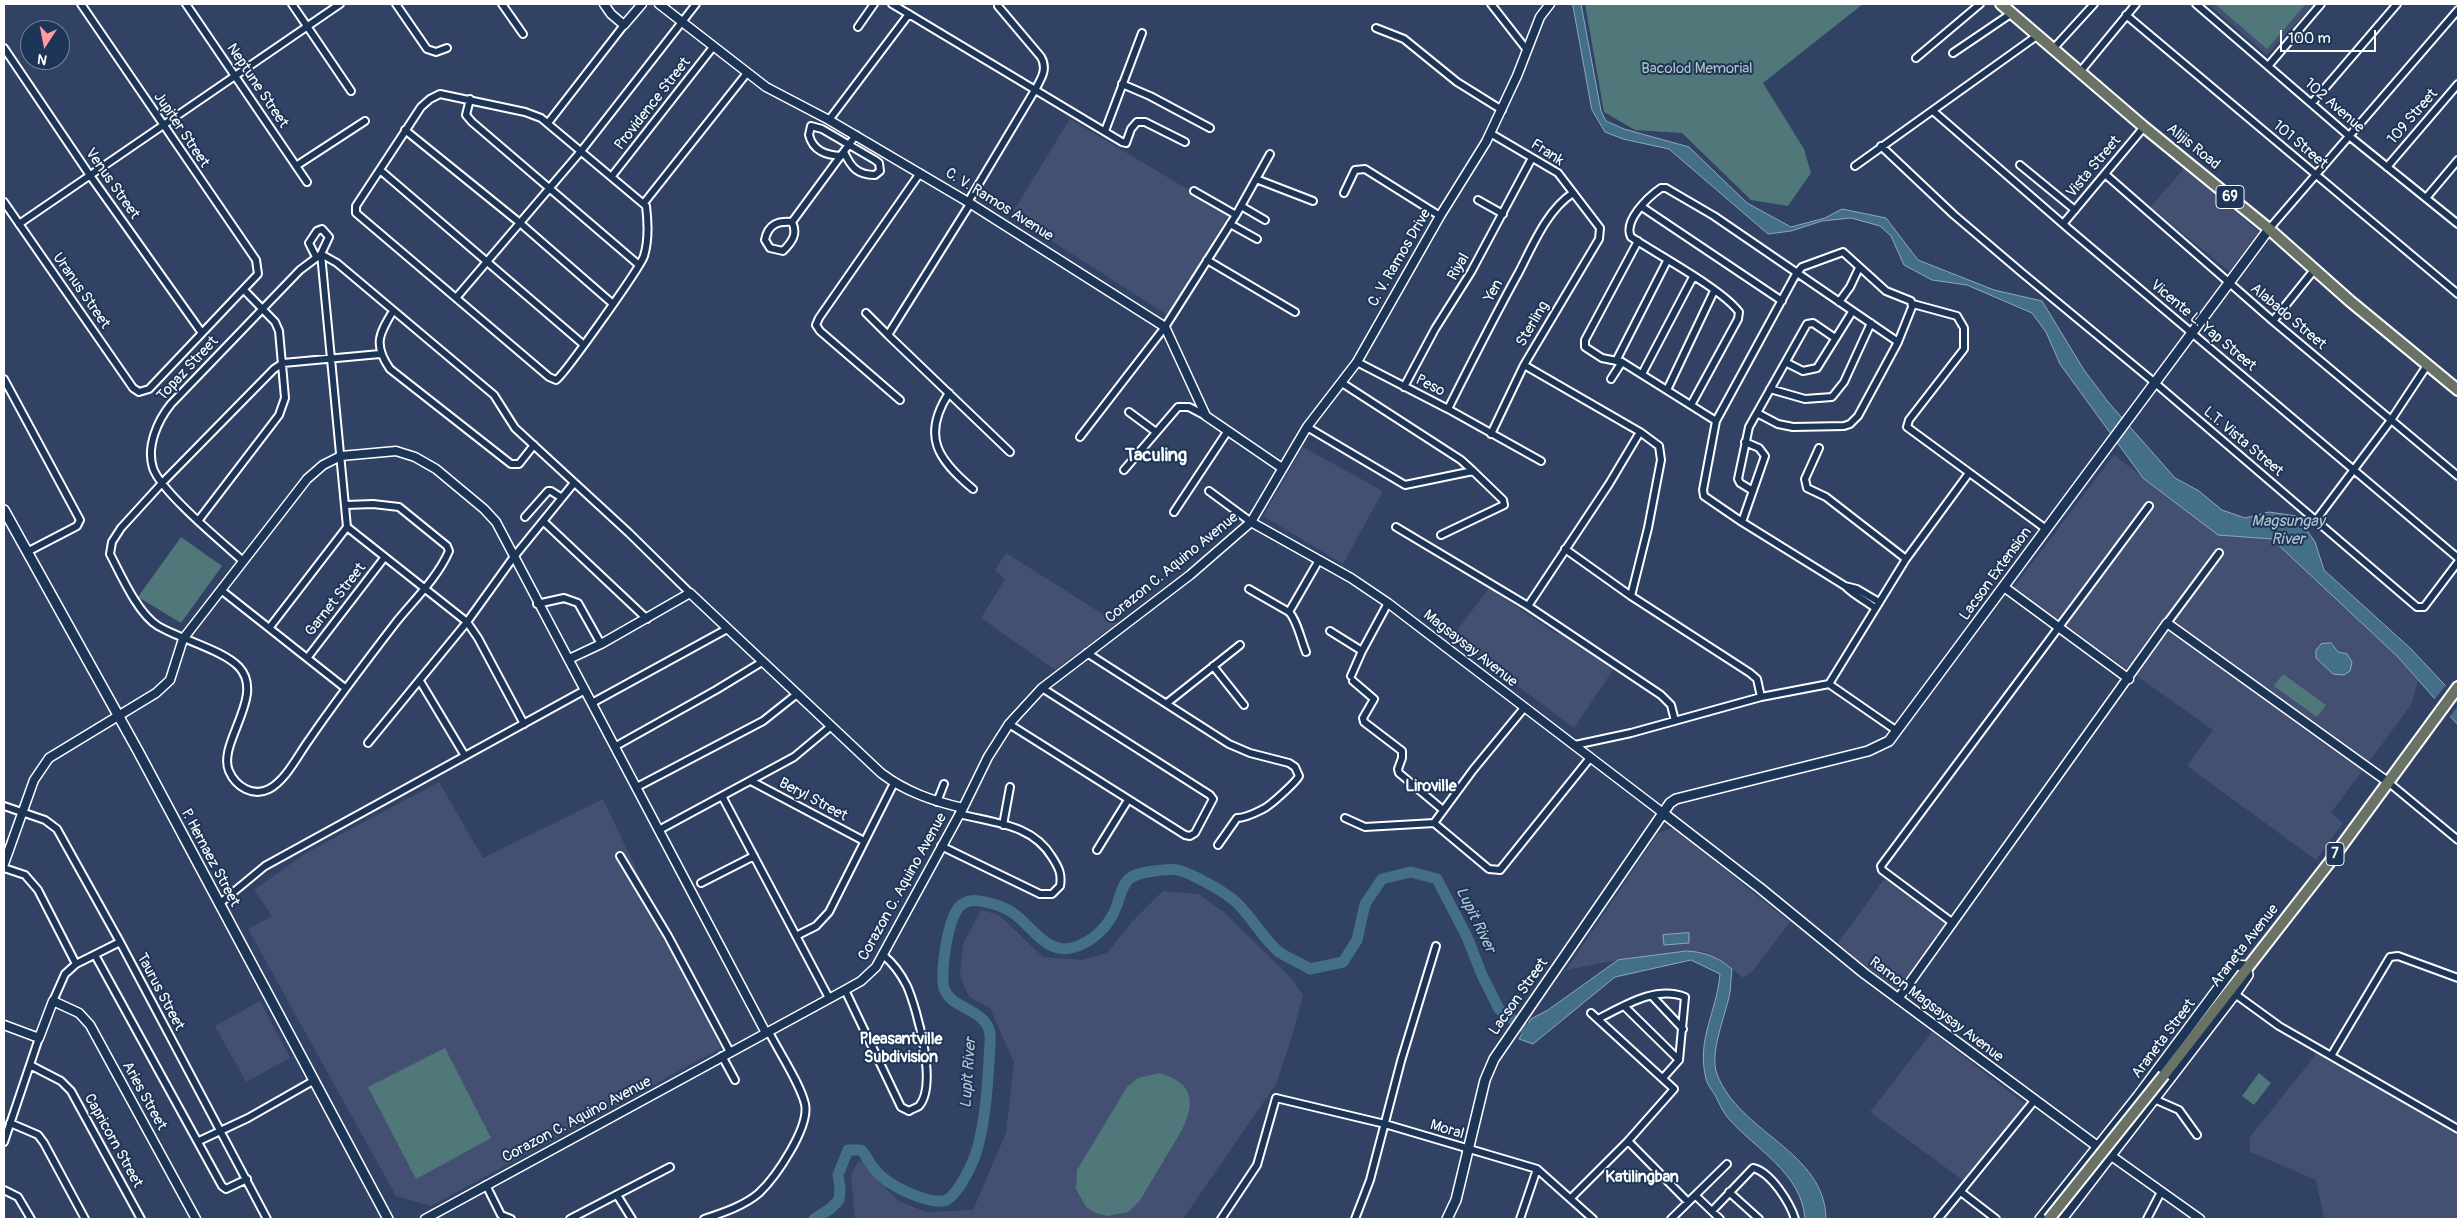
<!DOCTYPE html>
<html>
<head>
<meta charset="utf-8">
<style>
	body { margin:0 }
	#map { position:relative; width:2462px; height:1223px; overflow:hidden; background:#314265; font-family:Pangolin,sans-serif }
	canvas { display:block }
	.frame { position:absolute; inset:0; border:5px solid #fff; pointer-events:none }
	.north { position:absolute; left:20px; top:20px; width:50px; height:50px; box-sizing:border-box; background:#1d3557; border:1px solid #77869a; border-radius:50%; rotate:191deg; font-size:14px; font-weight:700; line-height:20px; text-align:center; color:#fff }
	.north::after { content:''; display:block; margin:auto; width:18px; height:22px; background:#ff9aa2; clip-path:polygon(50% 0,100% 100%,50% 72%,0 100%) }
	.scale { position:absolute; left:2280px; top:30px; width:96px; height:22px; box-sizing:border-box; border:2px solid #fff; border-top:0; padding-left:6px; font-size:15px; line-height:18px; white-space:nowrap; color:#fff; -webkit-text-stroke:4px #1d3557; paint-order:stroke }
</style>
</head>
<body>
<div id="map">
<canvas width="2462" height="1223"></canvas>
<div class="frame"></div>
<div class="north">N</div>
<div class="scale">100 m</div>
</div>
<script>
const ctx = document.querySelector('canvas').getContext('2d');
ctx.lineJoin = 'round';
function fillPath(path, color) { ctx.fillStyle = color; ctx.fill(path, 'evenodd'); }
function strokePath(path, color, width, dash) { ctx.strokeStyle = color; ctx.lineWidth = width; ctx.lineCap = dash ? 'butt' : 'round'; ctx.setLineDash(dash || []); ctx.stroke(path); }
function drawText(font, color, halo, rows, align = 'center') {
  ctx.font = font + ' Pangolin,sans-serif'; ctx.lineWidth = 4; ctx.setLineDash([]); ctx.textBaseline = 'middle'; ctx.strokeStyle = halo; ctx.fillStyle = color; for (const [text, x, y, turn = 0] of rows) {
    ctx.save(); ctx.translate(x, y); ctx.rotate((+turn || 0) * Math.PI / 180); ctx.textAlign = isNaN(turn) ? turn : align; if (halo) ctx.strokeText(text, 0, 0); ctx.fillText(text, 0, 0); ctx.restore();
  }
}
fillPath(new Path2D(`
	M 2208,4 L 2314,4 L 2267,55 Z
	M 1070,119 L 1229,214 L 1169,316 L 1011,215 Z
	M 2184,169 L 2259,232 L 2229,271 L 2150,207 Z
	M 1303,447 L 1383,491 L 1343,564 L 1263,516 Z
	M 2114,455 L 2218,535 L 2272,539 L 2398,657 L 2418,681 L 2411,705 L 2331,813 L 2343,823 L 2316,860 L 2187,766 L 2213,730 L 2013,588 Z
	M 1006,553 L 1117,623 L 1055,670 L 981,618 L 1005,579 L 995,570 Z
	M 1489,588 L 1554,632 L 1559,634 L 1562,630 L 1617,664 L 1574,728 L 1452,637 Z
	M 439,782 L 483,858 L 603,799 L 721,1048 L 431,1206 L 396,1196 L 248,929 L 272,916 L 254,890 L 306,853 Z
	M 1673,828 L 1790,922 L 1752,972 L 1743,978 L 1723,961 L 1705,952 L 1687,951 L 1618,960 L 1566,970 L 1658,833 Z
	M 1885,878 L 1947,925 L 1897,992 L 1838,943 Z
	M 1163,891 L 1198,894 L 1224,912 L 1292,979 L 1303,996 L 1291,1040 L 1276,1084 L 1183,1219 L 855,1219 L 851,1175 L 858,1162 L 863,1161 L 877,1180 L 899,1201 L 926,1212 L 973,1210 L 1006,1133 L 1014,1062 L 990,1008 L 969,997 L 960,976 L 963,944 L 981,910 L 999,915 L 1043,957 L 1082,960 L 1107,953 L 1131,923 Z
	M 260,1001 L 290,1058 L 246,1082 L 215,1026 Z
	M 1932,1032 L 2025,1104 L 1964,1181 L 1870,1112 Z
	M 2317,1053 L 2458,1127 L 2458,1219 L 2324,1219 L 2316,1180 L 2250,1152 L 2250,1137 Z`), '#435072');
fillPath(new Path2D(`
	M 1585,4 L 1863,4 L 1763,83 L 1804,149 L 1811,173 L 1788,206 L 1751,200 L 1682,133 L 1635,130 L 1604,112 Z
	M 2215,4 L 2306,4 L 2267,49 Z
	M 181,537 L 222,566 L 181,623 L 138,597 Z
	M 2283,674 L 2326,705 L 2317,717 L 2274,686 Z
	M 445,1048 L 491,1138 L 416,1179 L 368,1087 Z
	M 1159,1073 C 1211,1087 1186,1125 1167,1155 C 1158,1171 1148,1186 1139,1202 L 1128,1212 L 1107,1216 L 1096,1213 L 1086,1207 L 1076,1189 L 1077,1170 L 1127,1087 L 1138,1078 Z
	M 2259,1073 L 2271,1083 L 2254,1105 L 2242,1096 Z`), '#50777a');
const water = new Path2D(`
	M 1573,4 L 1581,4 L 1601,111 L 1606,121 L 1624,129 L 1689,147 L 1747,203 L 1791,227 L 1825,218 L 1842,209 L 1886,218 L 1918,260 L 1994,290 L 2042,301 L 2084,370 L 2108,402 L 2175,478 L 2199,491 L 2222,510 L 2245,518 L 2269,512 L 2297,516 L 2315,542 L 2324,570 L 2411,649 L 2458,699 L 2458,725 L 2398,657 L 2272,539 L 2218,535 L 2143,478 L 2060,364 L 2046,332 L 2032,313 L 1967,285 L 1932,280 L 1904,265 L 1891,236 L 1880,226 L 1851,218 L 1822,221 L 1791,231 L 1768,234 L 1669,149 L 1623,139 L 1605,132 L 1592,110 Z
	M 2331,643 L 2338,652 L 2347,654 L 2352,662 L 2350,671 L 2344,675 L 2333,674 L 2316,658 L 2316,650 L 2321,644 Z
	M 1689,933 L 1689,943 L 1664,945 L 1663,935 Z
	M 1687,951 C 1705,952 1718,957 1732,969 C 1731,976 1731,984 1730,992 C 1726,1015 1709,1052 1717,1074 C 1739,1133 1825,1151 1826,1219 L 1805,1219 C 1802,1173 1755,1149 1728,1118 C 1723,1112 1719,1103 1715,1095 C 1712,1090 1707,1084 1706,1079 C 1696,1039 1717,1012 1720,974 L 1691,960 L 1615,977 L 1533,1044 L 1519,1039 L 1531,1019 L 1548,1010 L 1618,960 Z`);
fillPath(water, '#446f89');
strokePath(water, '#8fa9b8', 1);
fillPath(new Path2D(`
	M 2447,684 L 2458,696 L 2458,706 L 2449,718 L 2433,701 Z`), '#314265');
strokePath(new Path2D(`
	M 814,1219 L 830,1209 L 839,1200 L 840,1188 L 838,1175 L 848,1150 L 861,1150 C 867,1156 870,1165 876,1171 C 887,1185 925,1203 943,1201 C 955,1200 971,1167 975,1156 C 985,1126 987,1092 989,1061 C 989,1052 991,1042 990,1034 C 986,1006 944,1010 943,982 C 942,964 948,918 960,906 C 967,899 976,900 985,902 C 995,904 1005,907 1013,913 C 1031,925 1046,954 1071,948 C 1093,943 1110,925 1117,905 C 1120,896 1123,883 1130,878 C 1135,875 1142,873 1147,872 C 1156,871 1169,868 1178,870 C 1193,874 1225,892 1236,902 C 1252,917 1262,938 1279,952 C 1288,958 1300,963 1310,969 L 1343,962 L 1357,940 L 1365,904 L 1382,879 L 1411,872 L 1437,879 L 1467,937 L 1482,975 L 1499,1009 L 1525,1029 L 1539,1028`), '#446f89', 11);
const minor = new Path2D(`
	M 186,4 L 307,182
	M 292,4 L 351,91
	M 396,4 L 427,49 L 436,52 L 447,48
	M 502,4 L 523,34
	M 892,4 L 1122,142 L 1126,143 L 1131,129 L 1137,122 L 1145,122 L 1185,142
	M 1491,4 L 1527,50
	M 2196,4 L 2349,136 L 2458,224
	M 2126,15 L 2458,294
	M 858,27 L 874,4
	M 1376,28 L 1404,39 L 1457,82 L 1502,110
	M 4,48 L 89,174 L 202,333
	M 2053,49 L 2094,4
	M 1953,53 L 2012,13
	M 1916,58 L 1980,4
	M 2269,65 L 2321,4
	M 2080,72 L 2136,4
	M 1122,84 L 1150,96 L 1210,128
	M 440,94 L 525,112 L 541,118 L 646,206 C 648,222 649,240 644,256 C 640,268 564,375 556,380 L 549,377 L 356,213 L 356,206 L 421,107 L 430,99 Z
	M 470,99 L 466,115 L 472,122 L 639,265
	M 2312,103 L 2397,4
	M 1933,111 L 2070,230 L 2458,558
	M 829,120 L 909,14
	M 548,123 L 624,25
	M 405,130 L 520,223 L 613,304
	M 1105,131 L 1142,33
	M 1490,133 L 1558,173 L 1600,228 L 1599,239 L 1524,365 L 1491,434
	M 1881,146 L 1954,215 L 2021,272 L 2154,382 L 2417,607 L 2424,607 L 2458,562
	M 841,156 C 826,155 813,151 809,135 L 811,126 L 822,129 L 875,160 L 879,163 L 880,171 L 875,175 C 857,175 851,167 844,152
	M 2020,165 L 2075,210
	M 296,166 L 365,121
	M 1855,166 L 2038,35
	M 2387,167 L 2458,84
	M 380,170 L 584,345
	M 2105,174 L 2273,321 L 2458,476
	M 612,176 L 713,47
	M 1256,179 L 1313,201
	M 1194,191 L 1236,215
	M 1344,193 L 1355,170 L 1365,169 L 1440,216
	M 2426,198 L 2458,160
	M 1478,200 L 1503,214
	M 4,202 L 133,388 L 139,392 L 149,389 L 258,274 L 256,260 L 81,4
	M 968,202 L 1035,90 C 1041,79 1048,69 1041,57 L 998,6
	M 644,203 L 747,73
	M 970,204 L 888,335 L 1010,452
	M 1241,206 L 1265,220
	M 1642,207 L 1782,301
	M 792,222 C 798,234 792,242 783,251 L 770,248 L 765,240 C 768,224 778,221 792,222 L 856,135
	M 19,224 L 340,4
	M 1230,224 L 1257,239
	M 2063,224 L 2144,127
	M 2269,229 L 2458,10
	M 1638,241 L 1585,340 L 1585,347 L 1602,358 L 1622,362 L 1716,421
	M 321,254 L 337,263 L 494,395 L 515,428 L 629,533 L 690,593
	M 1207,260 L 1295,312
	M 456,298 L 582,150 L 696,4
	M 1839,302 L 1850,287 L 1859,268
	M 1913,304 L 1957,316 L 1964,328 L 1964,349 L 1909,420 L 1907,427 L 2046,529
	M 393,311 C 379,334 373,345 390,369 L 511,464 L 519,464 L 534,445
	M 866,313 L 888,335
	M 2273,321 L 2314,270
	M 1616,361 L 1667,261
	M 1357,362 L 1448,409 L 1541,461
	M 1787,363 L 1803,371 L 1817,368 L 1852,312
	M 1524,365 L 1640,432 L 1659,446 L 1661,460 L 1648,528 L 1631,596 L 1750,673 L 1757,679 L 1761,697
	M 1642,374 L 1693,277
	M 4,379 L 80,520 L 77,526 L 27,552
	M 1611,379 L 1622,362
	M 1404,387 L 1435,329 L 1471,272 L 1532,158
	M 1770,389 L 1805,399 L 1832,397 L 1844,382 L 1871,323
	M 1667,390 L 1714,291
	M 949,393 C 921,436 938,460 973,489
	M 900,400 L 820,331 L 816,325 L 819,318 L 920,173
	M 1691,405 L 1738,319 L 1739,312 C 1722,289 1658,255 1631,237 C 1623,221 1648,197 1661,188 L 1666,188 L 1714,216 L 1898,342
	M 1448,409 C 1471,363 1494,317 1519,272 C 1533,245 1547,210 1573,193
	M 1129,412 L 1156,432
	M 1757,413 L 1778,424 L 1793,427 L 1844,426 L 1850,424 L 1858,416 L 1898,342 L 1912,307 L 1911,301 L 1886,291 L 1843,252 L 1802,267 L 1796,274 L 1716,421 L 1703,490 L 1704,496 L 1742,522 L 1845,586 L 1857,589 L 1879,602
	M 1307,427 L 1405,485 L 1473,471 L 1461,460 L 1342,383
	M 1080,437 L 1165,327 L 1236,215 L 1270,154
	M 1819,448 L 1805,479 L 1807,488 L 1826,497 L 1906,559
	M 1124,470 L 1178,407 L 1189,407 L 1206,416
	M 1209,491 L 1251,522
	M 1753,491 L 1740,483 L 1738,479 L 1749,427 L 1807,324 L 1813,323 L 1835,338
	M 346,505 L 373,504 L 399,507 L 447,546 L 449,551 C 438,577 414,600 397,621 C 367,660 337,699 309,740 C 298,755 286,780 269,789 C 253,797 236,787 229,771 C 217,743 266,696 239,667 C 223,650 180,639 158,626 C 138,614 121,575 110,554 L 112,542 L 121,528 L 163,482 L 274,369 L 283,363 L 380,354
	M 1174,512 L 1227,432
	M 525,517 L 548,491 L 551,491 L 562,498
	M 2316,520 L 2391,420 L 2428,364
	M 198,521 L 279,415 L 285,398 L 279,331 L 275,322 L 244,290
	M 543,521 L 647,619
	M 1742,522 L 1765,456 L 1759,448 L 1745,442
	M 347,527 L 467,622 L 478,638 L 524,724
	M 1396,527 L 1528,606 L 1661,695 L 1671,705 L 1675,721
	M 1441,535 L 1504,505 L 1503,500 L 1473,471
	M 1565,549 L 1631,596
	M 243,561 C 223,543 161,492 153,468 C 146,446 158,420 171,404 L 300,270 L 320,255
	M 1846,587 C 1855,596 1865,600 1875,608
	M 1249,589 L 1289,612 L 1319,560
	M 221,590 L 345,688
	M 537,604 L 564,598 L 578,603 L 601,644
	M 1528,606 L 1609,484 L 1640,432
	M 1289,612 C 1297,620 1301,640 1306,652
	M 2167,623 L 2219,553
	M 270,627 L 347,527 L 321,254 L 329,237 L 322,229 L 317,231 L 309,243 L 316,257
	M 1330,631 L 1362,651
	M 1087,653 L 1229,744 L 1250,753 L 1289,763 L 1295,767 L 1299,776 C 1296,782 1270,806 1263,809 C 1255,813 1246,818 1237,818 L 1218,845
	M 308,657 L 384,558
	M 1213,666 L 1244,705
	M 1351,676 L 1362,651 L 1388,603
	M 420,681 L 465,756
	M 1353,681 L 1374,699 L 1363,718 L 1364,722 L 1402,751 L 1402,758 L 1398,769 L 1399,773 L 1443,810
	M 1829,684 L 1906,559 L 1969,473
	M 592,703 L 727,629
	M 1167,703 L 1240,645
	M 1009,724 L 1185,835 L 1190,836 L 1195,833 L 1213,799 L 1210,795 L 1042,688
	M 368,743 L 467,622 L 513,558 L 574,483
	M 1575,745 L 1631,733 L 1761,697 L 1829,684 L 1897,731
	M 616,746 L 716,690 L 762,662
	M 751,781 L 864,841
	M 2388,782 L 2458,840
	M 637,787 L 763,721 L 797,694
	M 722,796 L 829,998
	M 937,802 L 944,784
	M 4,806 L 45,820 L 57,829 L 120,942 L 267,1219
	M 1345,818 L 1365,827 L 1434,823 L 1489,869 L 1500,870 L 1590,758
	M 1434,823 L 1473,770 L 1524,708
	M 1003,825 L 1010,787
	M 659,830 L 794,757 L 830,727
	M 941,846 L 1040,894 L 1052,894 L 1060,886 C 1062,874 1059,868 1052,857 C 1032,824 994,823 959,814
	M 1097,850 L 1128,800
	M 620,856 L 668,936 L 730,1052
	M 4,868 L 25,875 L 38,890 L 76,964
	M 701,883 L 754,856
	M 219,904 L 265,866 L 585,690
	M 1953,923 L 1882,870 L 1881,866 L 2149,506
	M 796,936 L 816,926 L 829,912 L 894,783
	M 95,955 L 222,1186 L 226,1189 L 247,1179
	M 845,990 L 901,1107 L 909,1111 C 912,1109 916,1108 919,1106 C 938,1085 917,1009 907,986 C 901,974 893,963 883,955
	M 2235,994 L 2279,1026 L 2458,1129
	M 1652,996 L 1683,1029
	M 53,1001 L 65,974 L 76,964 L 120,942
	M 1624,1006 L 1679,1060 L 1663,1078
	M 1598,1019 C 1624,1006 1656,985 1685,997 L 1679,1060
	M 722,1056 L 735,1080
	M 2331,1056 L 2390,957 L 2398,956 L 2458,978
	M 30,1065 L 61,1081 L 71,1091 L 141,1219
	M 2154,1099 L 2179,1110 L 2197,1135
	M 10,1123 L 38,1135 L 44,1143 L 85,1219
	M 199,1141 L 248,1118 L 313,1081
	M 1628,1141 L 1688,1202
	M 4,1142 L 39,1038
	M 486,1185 L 501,1215 L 511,1219
	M 4,1190 L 18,1197 L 31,1219
	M 1729,1192 L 1759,1219
	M 1961,1192 L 1996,1219
	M 617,1195 L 632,1219
	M 1696,1196 L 1720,1219
	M 1571,1198 L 1628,1141 L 1674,1089 L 1591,1013
	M 1712,1211 L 1753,1168 C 1771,1172 1790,1203 1795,1219
	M 570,1219 L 670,1167
	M 704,1219 C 722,1213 744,1206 759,1193 C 776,1177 810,1127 805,1104 C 800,1083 779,1052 769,1032
	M 1221,1219 L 1257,1165 L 1276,1098 L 1385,1124 L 1537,1169 L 1593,1219
	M 1355,1219 L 1370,1180 L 1401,1061 L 1436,946
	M 1520,1219 L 1537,1169
	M 1671,1219 L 1727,1164
	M 1938,1219 L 2034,1101
	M 2147,1219 L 2161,1192`);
const tertiary = new Path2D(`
	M 604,4 L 611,14 L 624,25 L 642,4
	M 659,4 L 766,87 L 829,120 L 968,202 L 1165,327 L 1206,416 L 1282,468
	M 1251,522 L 1351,578 L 1388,603 L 1663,813
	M 2004,587 L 2129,679
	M 569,659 L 601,644 L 690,593 L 881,773 C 906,792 933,801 963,808
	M 4,864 L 34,780 L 49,758 L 156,693 L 170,680 L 183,639 L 307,479 L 323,465 L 341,456 L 396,451 L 415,457 L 436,469 L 484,509 L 496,522 L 766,1033
	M 1898,999 L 2167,623 L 2388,782
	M 4,1025 L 39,1038 L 53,1001 L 79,1013 L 90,1025 L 196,1219
	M 2110,1155 L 2200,1219
	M 425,1219 L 845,990 L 861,981 L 876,967 L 963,808 L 988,757 L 1009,724 L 1042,688 L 1190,575 L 1251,522 L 1307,427 L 1357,362 L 1440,216 L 1486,142 L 1517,76 L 1540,17 L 1550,4`);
const secondary = new Path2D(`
	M 4,510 L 138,751 L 388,1219
	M 1663,813 L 1760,888 L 1865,974 L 2101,1149
	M 1447,1219 L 1456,1200 L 1485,1080 L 1494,1059 L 1670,803 L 1676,799 L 1868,751 L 1889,741 L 2269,229
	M 2040,1219 L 2138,1096 L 2234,967 L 2236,965 L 2246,966 L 2248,975 L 2235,994 L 2062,1219`);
const primary = new Path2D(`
	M 2001,4 L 2144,127 L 2269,229 L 2350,301 L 2458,390
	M 2164,1075 L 2329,863 L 2458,687`);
strokePath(minor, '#fff', 10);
strokePath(tertiary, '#fff', 11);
strokePath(secondary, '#fff', 12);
strokePath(primary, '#fff', 14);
strokePath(minor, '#1d3557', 6);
strokePath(tertiary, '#1d3557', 8);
strokePath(secondary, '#1d3557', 9);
strokePath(primary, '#6a7266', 10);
const primaryBridge = new Path2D(`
	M 2049,1219 L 2164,1075`);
strokePath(primaryBridge, '#fff', 14, []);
strokePath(primaryBridge, '#6a7266', 10);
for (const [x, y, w] of [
	[2230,197,28],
	[2335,854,18]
]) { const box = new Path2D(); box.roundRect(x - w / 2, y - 11.5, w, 23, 4); ctx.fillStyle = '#1d3557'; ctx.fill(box); strokePath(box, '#fff', 1); }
drawText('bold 14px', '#fff', null, [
	["69",2230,197],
	["7",2335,854]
]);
drawText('15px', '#b0c2c3', '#1d3557', [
	["Bacolod Memorial",1697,69]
]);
drawText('15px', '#fff', '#1d3557', [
	["Neptune Street",257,86,56],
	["Providence Street",653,104,-52],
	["102 Avenue",2334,106,41],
	["109 Street",2413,117,-49],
	["Jupiter Street",181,130,56],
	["101 Street",2300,145,40],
	["Alijis Road",2193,147,39],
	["Frank",1547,153,33],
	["Vista Street",2094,167,-50],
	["Venus Street",112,184,55],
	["C. V. Ramos Avenue",999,205,32],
	["C. V. Ramos Drive",1400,258,-60],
	["Riyal",1459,267,-60],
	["Uranus Street",81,291,55],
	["Yen",1494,291,-62],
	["Alabado Street",2288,317,40],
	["Sterling",1533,324,-60],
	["Vicente L. Yap Street",2203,326,40],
	["Topaz Street",188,369,-47],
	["Peso",1430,386,27],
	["L.T. Vista Street",2243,442,40],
	["Corazon C. Aquino Avenue",1172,568,-39],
	["Lacson Extension",1996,574,-54],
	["Garnet Street",336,600,-52],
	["Magsaysay Avenue",1470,649,38],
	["Beryl Street",813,800,28],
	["P. Hernaez Street",210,858,62],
	["Corazon C. Aquino Avenue",903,887,-61],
	["Araneta Avenue",2245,946,-52],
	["Taurus Street",160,992,62],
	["Lacson Street",1519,997,-55],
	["Ramon Magsaysay Avenue",1936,1010,37],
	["Araneta Street",2164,1039,-53],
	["Aries Street",144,1096,61],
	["Corazon C. Aquino Avenue",577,1120,-28],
	["Moral",1447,1130,17],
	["Capricorn Street",113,1141,61]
]);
drawText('italic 16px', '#b4c5d0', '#1d3557', [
	["Magsungay",2288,522],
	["River",2288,540],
	["Lupit River",1475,920,64],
	["Lupit River",969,1073,-86]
]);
drawText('bold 16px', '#fff', '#1d3557', [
	["Liroville",1431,787],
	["Pleasantville",901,1040],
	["Subdivision",901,1058],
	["Katilingban",1642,1178]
]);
drawText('bold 18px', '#fff', '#1d3557', [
	["Taculing",1156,456]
]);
</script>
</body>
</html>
